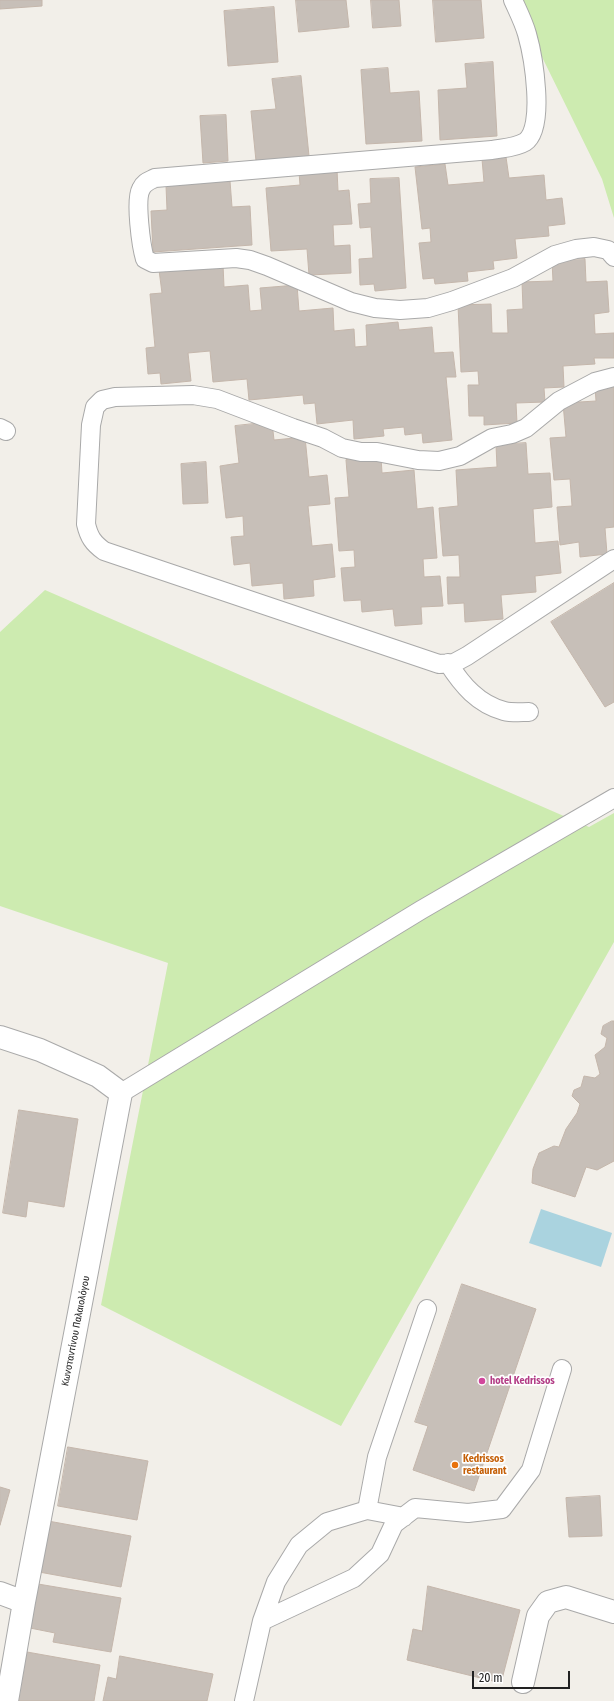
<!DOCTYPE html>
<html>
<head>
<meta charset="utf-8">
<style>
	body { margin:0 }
	#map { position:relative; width:614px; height:1701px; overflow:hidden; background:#f2efe9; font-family:"Fira Sans Condensed",sans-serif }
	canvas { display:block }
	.scale { position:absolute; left:472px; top:1671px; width:98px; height:18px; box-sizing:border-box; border:2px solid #222; border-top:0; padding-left:5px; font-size:12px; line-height:14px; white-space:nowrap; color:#222; -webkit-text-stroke:3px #fff; paint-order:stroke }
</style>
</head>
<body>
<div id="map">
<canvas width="614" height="1701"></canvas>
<div class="scale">20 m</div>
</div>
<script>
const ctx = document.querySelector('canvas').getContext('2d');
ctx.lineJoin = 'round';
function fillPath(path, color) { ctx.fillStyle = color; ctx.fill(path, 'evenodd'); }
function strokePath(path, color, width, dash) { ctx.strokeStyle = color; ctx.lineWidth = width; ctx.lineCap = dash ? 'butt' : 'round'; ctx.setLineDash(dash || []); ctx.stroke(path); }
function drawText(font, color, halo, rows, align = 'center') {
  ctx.font = font + ' "Fira Sans Condensed",sans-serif'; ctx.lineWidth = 3.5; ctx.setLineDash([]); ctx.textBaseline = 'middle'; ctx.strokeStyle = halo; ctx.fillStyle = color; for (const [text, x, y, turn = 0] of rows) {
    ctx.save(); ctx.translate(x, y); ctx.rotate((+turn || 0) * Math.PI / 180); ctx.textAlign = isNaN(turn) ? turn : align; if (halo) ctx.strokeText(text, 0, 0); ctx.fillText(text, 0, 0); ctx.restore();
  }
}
fillPath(new Path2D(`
	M 514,0 L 614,0 L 614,218 L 602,179 Z
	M 45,590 L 589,827 L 614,813 L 614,942 L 341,1426 L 101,1305 L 168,963 L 0,906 L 0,632 Z`), '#cdebb0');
fillPath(new Path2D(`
	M 541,1209 L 612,1233 L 601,1267 L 529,1243 Z`), '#aad3df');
const building = new Path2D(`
	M 0,0 L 42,0 L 42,6 L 0,9 Z
	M 296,0 L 346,0 L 349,27 L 299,32 Z
	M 371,0 L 399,0 L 401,26 L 373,28 Z
	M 433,0 L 481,0 L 484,38 L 436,42 Z
	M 274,7 L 278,62 L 228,66 L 224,11 Z
	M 493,62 L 497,136 L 440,140 L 438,90 L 467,88 L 465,64 Z
	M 388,68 L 390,93 L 419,91 L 422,141 L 366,144 L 361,70 Z
	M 301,76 L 309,156 L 256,161 L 251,111 L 276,109 L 272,79 Z
	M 226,115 L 228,161 L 203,163 L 200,116 Z
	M 506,157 L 509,178 L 544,175 L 546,200 L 562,198 L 565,224 L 548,226 L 549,236 L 515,239 L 517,258 L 493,261 L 494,269 L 467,272 L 468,281 L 435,284 L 434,278 L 423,279 L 419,243 L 431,242 L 430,228 L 422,229 L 415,167 L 445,164 L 448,185 L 484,182 L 482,159 Z
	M 337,169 L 338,191 L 349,190 L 352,224 L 333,225 L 334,246 L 350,245 L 351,273 L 309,275 L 307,249 L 271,251 L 266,188 L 300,185 L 299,172 Z
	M 399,178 L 406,288 L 375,291 L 374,284 L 360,285 L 359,259 L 373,258 L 371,227 L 360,228 L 358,204 L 371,203 L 370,179 Z
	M 230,181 L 232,207 L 250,206 L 252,245 L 153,252 L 151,211 L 167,210 L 166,185 Z
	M 585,259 L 586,282 L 607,281 L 609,312 L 594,314 L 595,334 L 614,333 L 614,358 L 594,358 L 595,364 L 563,366 L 564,387 L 544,388 L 545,402 L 516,403 L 517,423 L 484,425 L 484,416 L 469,416 L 468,385 L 479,385 L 478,371 L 461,372 L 458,305 L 491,304 L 492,333 L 508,333 L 507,310 L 523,309 L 522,282 L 553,281 L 552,261 Z
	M 223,264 L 224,287 L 248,285 L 250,311 L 262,310 L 260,288 L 297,285 L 299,311 L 333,308 L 334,331 L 354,329 L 355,347 L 367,346 L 366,325 L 398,322 L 399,330 L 432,327 L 434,353 L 453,352 L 456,377 L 446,377 L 452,440 L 423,443 L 422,433 L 405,435 L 404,427 L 383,429 L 384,436 L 354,439 L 353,420 L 317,424 L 315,403 L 304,404 L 303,395 L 249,400 L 247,379 L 213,382 L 210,351 L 188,353 L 191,381 L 161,384 L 160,373 L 148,374 L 146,348 L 155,347 L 150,294 L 162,293 L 159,270 Z
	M 614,385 L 614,527 L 605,528 L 607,554 L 580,557 L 579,542 L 560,545 L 557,507 L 572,506 L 570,479 L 554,480 L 550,438 L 566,437 L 563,403 L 596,401 L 595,387 Z
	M 272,422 L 274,440 L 305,437 L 309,477 L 327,475 L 330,504 L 308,506 L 312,546 L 332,544 L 335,577 L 313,580 L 314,596 L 284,599 L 283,583 L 252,586 L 250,563 L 234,565 L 231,537 L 244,536 L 243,516 L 226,518 L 220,466 L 239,463 L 235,426 Z
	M 526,443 L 528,474 L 550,473 L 552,507 L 533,509 L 535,543 L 558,541 L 561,573 L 535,576 L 536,592 L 501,595 L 503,619 L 465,622 L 464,603 L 448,604 L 447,577 L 460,577 L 459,555 L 443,556 L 439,508 L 458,506 L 456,470 L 497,467 L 496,445 Z
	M 381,457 L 382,473 L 414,470 L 417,509 L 433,507 L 437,558 L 423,559 L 424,577 L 440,576 L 443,606 L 421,607 L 422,624 L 395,626 L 393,609 L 362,612 L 361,600 L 344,601 L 341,568 L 355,567 L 354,550 L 339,551 L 335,498 L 349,497 L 346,460 Z
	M 206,462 L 208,503 L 183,504 L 181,464 Z
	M 614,583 L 614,702 L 605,707 L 551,622 Z
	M 612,1021 L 614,1021 L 614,1161 L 597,1170 L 586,1167 L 575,1197 L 532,1183 L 533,1169 L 539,1153 L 554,1146 L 559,1147 L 566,1129 L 577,1113 L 580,1104 L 572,1096 L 574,1090 L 581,1087 L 584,1076 L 595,1078 L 600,1074 L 595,1055 L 605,1047 L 607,1038 L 601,1034 L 603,1026 Z
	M 19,1110 L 78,1119 L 64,1207 L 28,1201 L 26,1217 L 3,1213 Z
	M 462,1284 L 536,1309 L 474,1491 L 413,1470 L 428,1426 L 415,1422 Z
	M 68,1447 L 148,1461 L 137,1520 L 58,1506 Z
	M 0,1487 L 10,1490 L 0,1525 Z
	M 600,1496 L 602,1536 L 569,1537 L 566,1498 Z
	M 48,1521 L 131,1536 L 121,1587 L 39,1572 Z
	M 38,1584 L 121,1598 L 111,1652 L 53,1642 L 55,1633 L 30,1628 Z
	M 428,1586 L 520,1610 L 501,1683 L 407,1660 L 413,1629 L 422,1631 Z
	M 27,1652 L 100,1665 L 94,1701 L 19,1701 Z
	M 120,1656 L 213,1674 L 207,1701 L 103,1701 L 108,1677 L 116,1679 Z`);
fillPath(building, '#c7bfb8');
strokePath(building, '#c4b6ab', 1);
const service = new Path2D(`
	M 513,0 C 518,11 524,23 527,34 C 533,55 546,128 525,142 C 515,148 502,148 492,150 L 155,178 C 149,181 144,182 141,189 C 135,200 141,246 145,259 L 153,263 L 236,258 L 250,260 L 267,266 L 351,302 L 375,308 L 400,310 L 428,308 L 452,301 L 513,278 L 555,255 L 576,249 L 594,247 L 608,250 L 614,257
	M 614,377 L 595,382 L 559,401 L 526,428 L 512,434 L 492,438 L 460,456 L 439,461 L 418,460 L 377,452 L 361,452 L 342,448 L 323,438 L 293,428 L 217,399 L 193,395 L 115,397 L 102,400 L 95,407 L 91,425 L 86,524 C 89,537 93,543 104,551 L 439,664 L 454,663 L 467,656 L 614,559
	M 0,428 L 6,431
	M 448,663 C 462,685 478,704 504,711 C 512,713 521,712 529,712
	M 121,1093 L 421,910 L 614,798
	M 367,1510 L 377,1457 L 427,1309
	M 262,1621 L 276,1582 L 299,1545 L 327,1522 L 367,1510 L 404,1517
	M 244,1701 L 262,1621 L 354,1578 L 380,1554 L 394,1524 L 415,1508 L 468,1513 L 502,1509 L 531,1470 L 562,1369`);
const minor = new Path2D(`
	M 0,1037 L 40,1050 L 98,1076 L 121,1093 L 24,1602 L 7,1701
	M 0,1593 L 24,1602
	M 523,1682 L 538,1616 L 548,1602 L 566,1597 L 614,1612`);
strokePath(service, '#a9a9a9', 20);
strokePath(minor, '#a9a9a9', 24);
strokePath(service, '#fff', 18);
strokePath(minor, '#fff', 22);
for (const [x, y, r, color] of [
	[482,1381,4,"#d1479c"],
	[455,1465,4,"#e8710a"]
]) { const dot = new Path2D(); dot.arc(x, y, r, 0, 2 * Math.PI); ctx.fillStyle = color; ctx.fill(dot); strokePath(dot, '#fff', 1.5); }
drawText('10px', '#222', '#fff', [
	["Κωνσταντίνου Παλαιολόγου",76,1331,-79]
]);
drawText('bold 10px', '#b23c85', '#fff', [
	["hotel Kedrissos",490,1381]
], 'left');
drawText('bold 10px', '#c56008', '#fff', [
	["Kedrissos",463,1459],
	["restaurant",463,1471]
], 'left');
</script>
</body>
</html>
